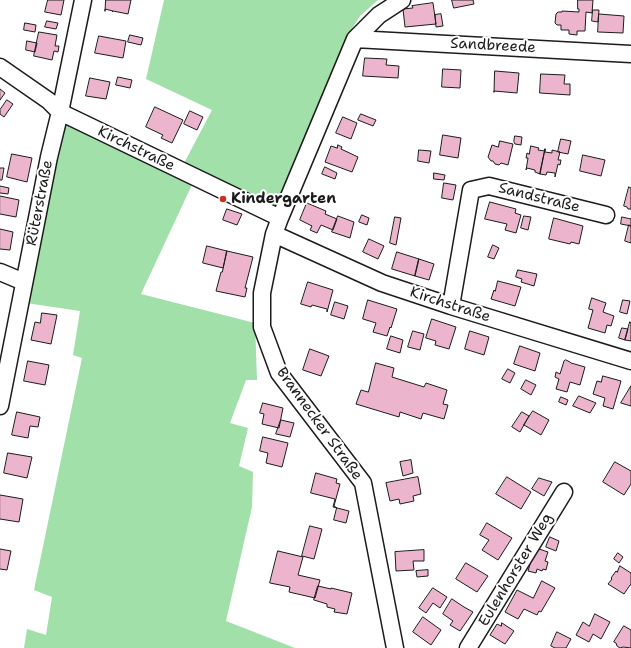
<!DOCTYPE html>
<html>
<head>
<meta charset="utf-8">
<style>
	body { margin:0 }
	canvas { display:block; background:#fff }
</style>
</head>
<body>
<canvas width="631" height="648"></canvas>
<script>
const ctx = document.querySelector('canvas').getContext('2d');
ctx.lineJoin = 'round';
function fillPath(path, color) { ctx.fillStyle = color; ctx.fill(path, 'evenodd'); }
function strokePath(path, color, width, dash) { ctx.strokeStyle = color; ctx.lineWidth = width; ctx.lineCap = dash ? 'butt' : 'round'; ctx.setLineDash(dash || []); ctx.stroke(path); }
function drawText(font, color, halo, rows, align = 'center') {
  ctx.font = font + ' "Shantell Sans",sans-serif'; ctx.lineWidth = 4; ctx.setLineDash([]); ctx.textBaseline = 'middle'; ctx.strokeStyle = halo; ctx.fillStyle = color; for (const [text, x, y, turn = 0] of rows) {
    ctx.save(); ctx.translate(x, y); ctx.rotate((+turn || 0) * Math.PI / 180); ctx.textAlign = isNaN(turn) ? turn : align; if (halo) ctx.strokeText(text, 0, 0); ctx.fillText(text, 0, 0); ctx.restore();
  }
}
fillPath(new Path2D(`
	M 164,0 L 378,0 L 360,16 L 344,41 L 283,198 L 277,206 L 269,207 L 197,174 L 141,294 L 255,323 L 257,380 L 246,380 L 230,423 L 248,428 L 239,466 L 253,472 L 252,507 L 226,621 L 295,648 L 24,648 L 27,629 L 46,635 L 52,597 L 34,590 L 82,358 L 73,355 L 80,311 L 26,303 L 68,114 L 181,169 L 212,110 L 146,79 Z`), '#a1e0a8');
const building = new Path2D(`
	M 48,0 L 64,0 L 61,15 L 45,12 Z
	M 106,0 L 131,0 L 128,14 L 113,11 L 112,12 L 113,11 L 105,9 L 105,11 Z
	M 452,0 L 473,0 L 474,4 L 454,8 Z
	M 578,0 L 593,0 L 592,13 L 586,12 L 585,31 L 577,31 L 577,35 L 569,34 L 569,30 L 561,30 L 561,25 L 557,25 L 555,23 L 556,14 L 558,12 L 562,12 L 562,11 L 579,12 L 579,9 L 578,9 Z
	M 433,3 L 436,24 L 405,27 L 403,9 L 413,8 L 412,6 Z
	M 593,10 L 599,10 L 598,22 L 592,21 Z
	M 441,14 L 443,26 L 436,27 L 435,15 Z
	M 599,14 L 624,16 L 623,33 L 598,32 Z
	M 47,21 L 58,23 L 56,29 L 45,27 Z
	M 25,23 L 36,25 L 35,32 L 24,30 Z
	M 39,32 L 57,35 L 55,46 L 59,46 L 58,52 L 54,51 L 52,60 L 34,56 Z
	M 130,35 L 143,38 L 141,45 L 128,42 Z
	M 99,36 L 126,41 L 123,58 L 95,53 Z
	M 27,41 L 37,43 L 35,52 L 26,50 Z
	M 365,58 L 387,59 L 386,65 L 399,66 L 398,78 L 363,76 Z
	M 443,69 L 461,70 L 460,88 L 442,87 Z
	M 495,71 L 519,73 L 517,93 L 494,91 L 494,92 Z
	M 541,74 L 565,75 L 564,84 L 570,84 L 570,95 L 540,93 Z
	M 118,77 L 132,80 L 130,88 L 116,85 Z
	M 90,78 L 110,82 L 106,99 L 86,96 Z
	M 0,89 L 5,93 L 0,100 Z
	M 7,100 L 13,104 L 4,117 L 0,114 L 0,110 Z
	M 155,107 L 183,120 L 172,143 L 161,138 L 163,135 L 146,127 Z
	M 190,111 L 203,117 L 197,130 L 184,124 Z
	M 361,114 L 376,120 L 373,126 L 358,120 Z
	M 343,117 L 357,123 L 351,139 L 336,133 Z
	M 443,135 L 461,138 L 458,158 L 440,155 Z
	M 515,136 L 522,137 L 521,145 L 515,144 L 514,142 Z
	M 561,139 L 571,141 L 568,154 L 558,152 Z
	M 500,141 L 513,144 L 508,165 L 501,163 L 499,165 L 495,164 L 493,161 L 491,161 L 488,157 L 492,145 L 498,147 Z
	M 338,145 L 342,147 L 341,149 L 358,157 L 352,172 L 325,162 L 331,146 L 337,148 Z
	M 531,146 L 539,148 L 538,150 L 545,151 L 545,149 L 540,174 L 535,172 L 535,170 L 527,168 L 526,170 L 528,158 L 526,158 L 527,153 L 529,154 Z
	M 545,149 L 545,152 L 552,153 L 552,150 L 560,152 L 558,160 L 561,160 L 560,165 L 558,164 L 555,177 L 555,173 L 547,172 L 546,175 L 540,174 Z
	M 419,150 L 431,151 L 429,163 L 418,161 Z
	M 12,154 L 32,158 L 27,182 L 7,177 Z
	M 583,155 L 605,160 L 601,176 L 580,171 Z
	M 325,167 L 337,173 L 335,179 L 322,174 Z
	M 0,168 L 4,168 L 2,180 L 0,180 Z
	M 434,173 L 445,175 L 444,180 L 434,179 Z
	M 444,183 L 456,185 L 453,200 L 442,198 Z
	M 0,186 L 9,188 L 8,194 L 0,193 Z
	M 629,187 L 631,188 L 631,209 L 628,209 L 627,207 L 624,206 Z
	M 0,196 L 19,200 L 16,217 L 0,214 Z
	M 490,202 L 516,209 L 515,213 L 521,215 L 516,233 L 505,230 L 507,224 L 485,219 Z
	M 307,203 L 326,211 L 325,214 L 337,219 L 333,230 L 321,225 L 317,233 L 310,230 L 312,226 L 300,220 Z
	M 227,209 L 242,214 L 237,225 L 223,220 Z
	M 362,215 L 369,218 L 367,225 L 359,222 Z
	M 338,216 L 354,222 L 350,238 L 332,232 Z
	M 524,216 L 531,217 L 528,230 L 521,228 Z
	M 395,217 L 401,218 L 396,245 L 390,243 Z
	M 622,217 L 631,219 L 631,226 L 621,224 Z
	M 554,218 L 583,226 L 579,244 L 571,242 L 570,244 L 549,239 Z
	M 629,225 L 631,226 L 631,243 L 625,241 Z
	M 0,229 L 13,232 L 10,250 L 0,249 Z
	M 369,239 L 384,246 L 378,259 L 363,252 Z
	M 493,245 L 499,248 L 494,259 L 488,257 Z
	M 207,246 L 227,251 L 223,268 L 203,263 Z
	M 227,251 L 253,257 L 245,288 L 247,288 L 245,297 L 216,291 L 221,272 L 222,272 Z
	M 397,252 L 419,259 L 415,276 L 392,269 Z
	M 419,259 L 434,264 L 429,280 L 415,276 Z
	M 518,270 L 537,274 L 534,286 L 521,282 L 522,279 L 516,277 Z
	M 498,281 L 521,287 L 515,306 L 491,299 L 494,290 L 495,291 Z
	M 308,282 L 333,290 L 327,312 L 327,309 L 312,305 L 311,307 L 301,304 Z
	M 592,298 L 606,303 L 603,312 L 614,316 L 611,326 L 607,325 L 605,333 L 588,328 L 593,310 L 589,309 Z
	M 368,300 L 397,309 L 391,328 L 390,327 L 387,336 L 373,332 L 376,323 L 363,319 Z
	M 623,300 L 630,301 L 627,314 L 620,312 Z
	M 335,302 L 348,306 L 344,319 L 331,315 Z
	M 42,313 L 57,315 L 51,344 L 31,340 L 35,322 L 40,323 Z
	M 432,319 L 456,327 L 449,349 L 435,345 L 436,341 L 426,338 Z
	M 630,322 L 631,323 L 631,341 L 625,340 Z
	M 622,328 L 628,329 L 625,340 L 619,338 Z
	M 413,331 L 424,334 L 420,350 L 408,347 Z
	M 470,331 L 489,337 L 484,355 L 465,349 Z
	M 391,336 L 403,340 L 400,353 L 387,349 Z
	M 520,346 L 540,353 L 535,371 L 514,364 Z
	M 310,349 L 329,356 L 321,376 L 303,370 Z
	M 566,360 L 570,362 L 571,363 L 585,367 L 580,385 L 570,382 L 567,392 L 556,389 L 559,379 L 555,377 L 556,372 L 560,374 L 564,361 Z
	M 28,361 L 49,365 L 45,385 L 24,381 Z
	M 376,363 L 394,368 L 392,377 L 424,387 L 426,383 L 447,390 L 443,404 L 448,405 L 444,419 L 423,413 L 421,419 L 400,412 L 399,417 L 356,404 L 361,390 L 368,392 Z
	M 508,369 L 515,373 L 510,383 L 502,379 Z
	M 603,376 L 621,381 L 613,409 L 603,406 L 605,398 L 593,394 L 597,381 L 601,382 Z
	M 526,380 L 536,385 L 531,395 L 521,389 Z
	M 631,386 L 631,406 L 621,403 Z
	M 579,396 L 596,403 L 590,413 L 573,406 Z
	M 561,397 L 568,400 L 566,405 L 559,402 Z
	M 263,403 L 283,408 L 279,428 L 262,424 L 264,414 L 260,413 Z
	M 533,411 L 549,420 L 541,435 L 524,425 Z
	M 17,412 L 40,417 L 38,427 L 30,426 L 28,438 L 12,435 Z
	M 522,412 L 529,416 L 520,432 L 512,427 Z
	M 281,420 L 294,423 L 290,437 L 276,434 Z
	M 263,437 L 288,443 L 282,467 L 266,463 L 268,453 L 260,451 Z
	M 8,453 L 32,457 L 27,478 L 4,473 Z
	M 411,460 L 413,473 L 403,476 L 400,462 Z
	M 615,462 L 631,471 L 631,484 L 624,495 L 603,482 Z
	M 316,473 L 337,479 L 336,483 L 340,484 L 334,506 L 337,508 L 333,507 L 335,499 L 311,493 Z
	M 418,477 L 421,494 L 413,496 L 414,501 L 400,504 L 399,499 L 390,501 L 386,483 Z
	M 507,477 L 531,492 L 521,509 L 496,494 Z
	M 539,478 L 552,482 L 544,496 L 532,489 Z
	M 0,495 L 23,499 L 19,522 L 0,519 Z
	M 337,508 L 349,511 L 346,523 L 334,520 Z
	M 487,523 L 512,538 L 498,560 L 482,550 L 489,540 L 480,535 Z
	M 310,526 L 322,529 L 314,559 L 302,556 Z
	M 550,537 L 559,541 L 556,551 L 546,547 Z
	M 536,548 L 548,552 L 545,561 L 548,562 L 546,570 L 543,569 L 542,571 L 537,569 L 536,573 L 528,571 L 534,551 Z
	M 0,549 L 11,551 L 7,570 L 0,569 Z
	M 424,550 L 424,561 L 413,561 L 414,570 L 396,571 L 395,552 Z
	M 278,551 L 303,557 L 298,575 L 320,580 L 315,598 L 289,592 L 290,587 L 270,583 Z
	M 618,553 L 623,557 L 619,563 L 614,559 Z
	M 466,563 L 488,576 L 477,592 L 456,579 Z
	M 620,566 L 631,573 L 631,585 L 630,585 L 624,594 L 608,584 L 612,579 L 611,578 L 616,571 L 617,572 Z
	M 428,570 L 428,576 L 417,577 L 416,571 Z
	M 542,581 L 555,588 L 541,612 L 539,611 L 537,615 L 524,609 L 518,619 L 505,612 L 517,590 L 533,598 Z
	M 318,586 L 331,589 L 331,588 L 352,593 L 347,614 L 334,612 L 335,609 L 327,607 L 327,604 L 314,600 Z
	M 433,588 L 447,597 L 440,608 L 433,603 L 426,613 L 419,608 Z
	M 452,599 L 464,607 L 473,612 L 460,631 L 450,625 L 453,621 L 443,614 Z
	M 595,614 L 610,622 L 601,639 L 593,634 L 589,642 L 576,635 L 583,622 L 589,626 Z
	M 423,617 L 441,630 L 431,645 L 413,632 Z
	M 502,623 L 514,631 L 505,644 L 490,635 L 497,624 L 501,626 Z
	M 624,626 L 631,630 L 631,648 L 623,647 L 620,648 L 617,646 L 616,643 L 614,642 Z
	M 557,632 L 571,639 L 566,648 L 555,648 L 551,646 Z`);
fillPath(building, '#ecb5cd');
strokePath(building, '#1c1c1c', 1);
const minor = new Path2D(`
	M 355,39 L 631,54
	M 0,67 L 49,101 L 60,112 L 280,218
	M 274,234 L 382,283 L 451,306 L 631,361
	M 0,272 L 24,282
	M 451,306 L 471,190 L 489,186 L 606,215
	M 0,406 L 49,157 L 60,112 L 83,0
	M 395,648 L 363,483 L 279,373 L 262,327 L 262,293 L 274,234 L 280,218 L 355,39 L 379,15 L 402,0
	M 468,648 L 564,492`);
strokePath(minor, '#1c1c1c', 19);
strokePath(minor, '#fff', 16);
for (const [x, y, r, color] of [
	[223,199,4,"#c8321e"]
]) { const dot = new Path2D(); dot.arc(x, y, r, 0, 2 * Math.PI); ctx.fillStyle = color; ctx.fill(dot); strokePath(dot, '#fff', 1.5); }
drawText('15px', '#1c1c1c', '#fff', [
	["Sandbreede",493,46,3],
	["Kirchstraße",136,149,26],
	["Sandstraße",539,198,14],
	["Rüterstraße",40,203,-79],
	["Kirchstraße",450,305,18],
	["Brannecker Straße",319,424,54],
	["Eulenhorster Weg",516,570,-59]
]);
drawText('bold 15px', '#1c1c1c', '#fff', [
	["Kindergarten",231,199]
], 'left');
</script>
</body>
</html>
